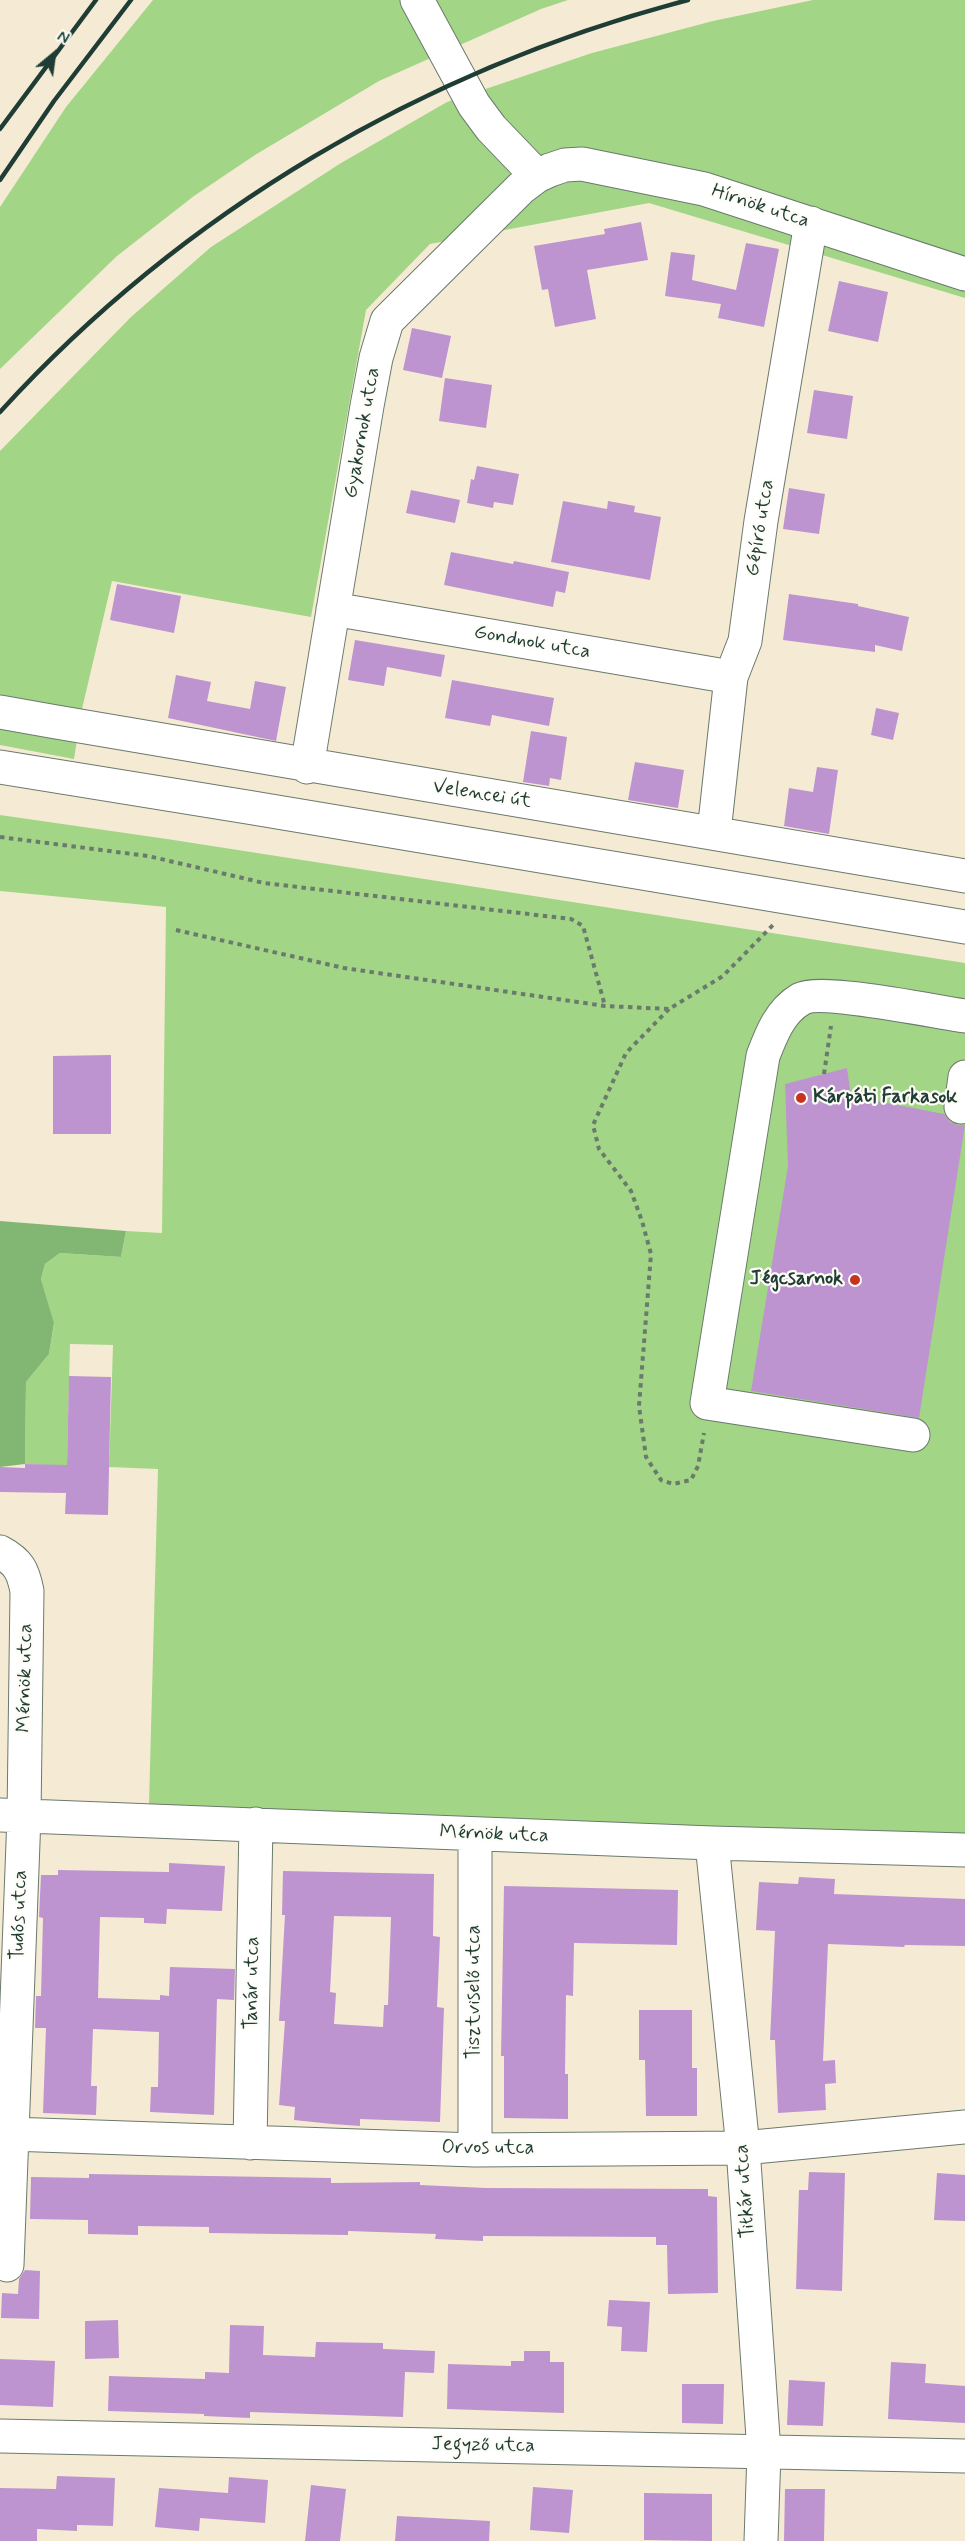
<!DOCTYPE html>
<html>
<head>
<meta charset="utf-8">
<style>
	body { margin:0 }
	#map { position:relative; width:965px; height:2541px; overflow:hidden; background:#f5ebd5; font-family:Mynerve,sans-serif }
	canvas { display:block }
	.north { position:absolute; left:24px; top:24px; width:60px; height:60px; -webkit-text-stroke:4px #fdfcf7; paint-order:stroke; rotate:29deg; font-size:16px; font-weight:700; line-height:24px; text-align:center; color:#1f3d34 }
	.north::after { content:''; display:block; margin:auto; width:21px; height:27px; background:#1f3d34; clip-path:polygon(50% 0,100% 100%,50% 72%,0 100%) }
</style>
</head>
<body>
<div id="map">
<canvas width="965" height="2541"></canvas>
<div class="north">N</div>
</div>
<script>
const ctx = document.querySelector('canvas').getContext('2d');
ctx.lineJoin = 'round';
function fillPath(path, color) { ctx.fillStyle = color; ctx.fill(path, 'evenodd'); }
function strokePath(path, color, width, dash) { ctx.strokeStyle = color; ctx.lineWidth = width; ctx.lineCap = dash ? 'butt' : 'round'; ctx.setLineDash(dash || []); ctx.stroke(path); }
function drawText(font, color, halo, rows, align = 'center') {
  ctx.font = font + ' Mynerve,sans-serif'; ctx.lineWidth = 4.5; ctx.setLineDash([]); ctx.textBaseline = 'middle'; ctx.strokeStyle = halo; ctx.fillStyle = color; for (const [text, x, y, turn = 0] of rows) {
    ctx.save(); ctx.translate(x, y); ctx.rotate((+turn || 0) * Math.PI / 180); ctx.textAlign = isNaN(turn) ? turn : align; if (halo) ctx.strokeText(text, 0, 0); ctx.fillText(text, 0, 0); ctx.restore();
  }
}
fillPath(new Path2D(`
	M 153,0 L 568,0 L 541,9 L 379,81 L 255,155 L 194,196 L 117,256 L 0,369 L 0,207 L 66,107 Z
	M 813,0 L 965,0 L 965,298 L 649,203 L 430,244 L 366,310 L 311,617 L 112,581 L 82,709 L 74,759 L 0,745 L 0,451 L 131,317 L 211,247 L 341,163 L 447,102 L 592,53 L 713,21 Z
	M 0,815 L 167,839 L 965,963 L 965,1841 L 154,1808 L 149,1804 L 158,1469 L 109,1467 L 113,1345 L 70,1344 L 67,1466 L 25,1464 L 26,1382 L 49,1354 L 54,1324 L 41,1279 L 45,1264 L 60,1253 L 121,1257 L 126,1231 L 162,1233 L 166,907 L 0,891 Z`), '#a2d686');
fillPath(new Path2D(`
	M 0,1221 L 126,1231 L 121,1257 L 60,1253 L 45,1264 L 41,1279 L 54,1323 L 49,1354 L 26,1382 L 25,1464 L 0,1467 Z`), '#81b773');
fillPath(new Path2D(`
	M 641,222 L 648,260 L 587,270 L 596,319 L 555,327 L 548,289 L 542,290 L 534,246 L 605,234 L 604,229 Z
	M 746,243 L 779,249 L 764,327 L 718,318 L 721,304 L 665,296 L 671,252 L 695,255 L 692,280 L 736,290 Z
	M 839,281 L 888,292 L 878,342 L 828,331 Z
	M 412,328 L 451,336 L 442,378 L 403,370 Z
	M 445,378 L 492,385 L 486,428 L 439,421 Z
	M 814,390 L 853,396 L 847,439 L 807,433 Z
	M 477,466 L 519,474 L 513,505 L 494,502 L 493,508 L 467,503 L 471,479 L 474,480 Z
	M 789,488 L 825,494 L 819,534 L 783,529 Z
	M 411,490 L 460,500 L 455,523 L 406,513 Z
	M 563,501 L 607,509 L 608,501 L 635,506 L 634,512 L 661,517 L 650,580 L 551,562 Z
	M 451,552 L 513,564 L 514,561 L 569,572 L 565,593 L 556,591 L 553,607 L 444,585 Z
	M 117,584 L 181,596 L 174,633 L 110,620 Z
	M 789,594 L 858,604 L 858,606 L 909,617 L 902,651 L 875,645 L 875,652 L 783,640 Z
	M 355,640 L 445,655 L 441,677 L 387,667 L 384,686 L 348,680 Z
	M 176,675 L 211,682 L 207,701 L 250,709 L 255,681 L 286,687 L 276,741 L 168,718 Z
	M 452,680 L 554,698 L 549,726 L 492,715 L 490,726 L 445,718 Z
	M 876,708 L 899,713 L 893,740 L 871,735 Z
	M 531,731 L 567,737 L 561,780 L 550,778 L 549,786 L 523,782 Z
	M 635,762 L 684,770 L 678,808 L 628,800 Z
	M 817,767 L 838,770 L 829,834 L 784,826 L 789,788 L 813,792 Z
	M 111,1055 L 111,1134 L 53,1134 L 53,1056 Z
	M 847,1068 L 851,1096 L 944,1114 L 950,1122 L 958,1125 L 965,1125 L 919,1418 L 751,1391 L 788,1166 L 785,1084 Z
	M 69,1376 L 111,1377 L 108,1515 L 65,1514 L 66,1493 L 0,1492 L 0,1467 L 25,1468 L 25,1464 L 67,1465 Z
	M 169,1863 L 225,1866 L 222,1911 L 167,1909 L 166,1924 L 144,1923 L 144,1918 L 100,1917 L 98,1998 L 160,2000 L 160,1995 L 169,1996 L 170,1967 L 235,1969 L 234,2000 L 217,1999 L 214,2115 L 150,2112 L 151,2087 L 158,2087 L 159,2032 L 93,2029 L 91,2086 L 97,2086 L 96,2115 L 43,2113 L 46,2028 L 35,2028 L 36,1996 L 41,1996 L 43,1918 L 39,1917 L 41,1875 L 58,1875 L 58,1870 L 169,1872 Z
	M 283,1871 L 434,1874 L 433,1936 L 440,1937 L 437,2007 L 444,2008 L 440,2122 L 360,2119 L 360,2126 L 332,2124 L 294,2120 L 295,2107 L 279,2105 L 285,2021 L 279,2021 L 285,1915 L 282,1915 ZM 334,1916 L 391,1917 L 388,2005 L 384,2005 L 383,2027 L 334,2024 L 336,1993 L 330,1992 Z
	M 799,1877 L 835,1879 L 834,1894 L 965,1899 L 965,1946 L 905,1945 L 904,1947 L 828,1944 L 823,2061 L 835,2060 L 836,2083 L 825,2084 L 826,2110 L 778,2113 L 775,2040 L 770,2040 L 775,1931 L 756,1930 L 759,1882 L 798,1884 Z
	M 504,1886 L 678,1890 L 677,1945 L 574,1943 L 573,1996 L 566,1995 L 565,2074 L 568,2074 L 568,2119 L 504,2118 L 504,2056 L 501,2056 Z
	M 639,2010 L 692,2010 L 692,2068 L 697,2068 L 697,2116 L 646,2116 L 645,2060 L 639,2060 Z
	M 809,2172 L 845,2173 L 842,2291 L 796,2289 L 799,2190 L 808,2190 Z
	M 937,2173 L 965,2175 L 965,2221 L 934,2220 Z
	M 89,2174 L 331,2178 L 331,2183 L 420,2182 L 420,2185 L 486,2188 L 708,2189 L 708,2196 L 717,2197 L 718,2293 L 668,2294 L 667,2245 L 656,2245 L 656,2237 L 483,2236 L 483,2241 L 435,2239 L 436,2234 L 348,2231 L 348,2235 L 209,2233 L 209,2227 L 138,2226 L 138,2235 L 88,2234 L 88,2220 L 30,2219 L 31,2177 L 89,2178 Z
	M 25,2270 L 40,2271 L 39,2319 L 1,2318 L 2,2293 L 18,2294 L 19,2279 Z
	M 609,2300 L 650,2302 L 647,2352 L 621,2351 L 622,2327 L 607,2326 Z
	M 118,2320 L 119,2358 L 85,2359 L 85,2321 Z
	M 230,2325 L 264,2326 L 263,2355 L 315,2357 L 316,2342 L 383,2343 L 383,2349 L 435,2351 L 434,2373 L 405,2372 L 403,2417 L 250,2412 L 250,2418 L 204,2416 L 204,2414 L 108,2411 L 109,2376 L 205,2379 L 205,2372 L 229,2373 Z
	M 524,2351 L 550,2351 L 550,2362 L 564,2362 L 564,2413 L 447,2409 L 448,2364 L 511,2366 L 511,2361 L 524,2361 Z
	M 0,2359 L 55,2361 L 53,2407 L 0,2405 Z
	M 891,2362 L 926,2364 L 925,2383 L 965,2386 L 965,2423 L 888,2419 Z
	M 789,2380 L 825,2382 L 823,2426 L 787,2425 Z
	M 682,2384 L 724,2384 L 723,2424 L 682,2423 Z
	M 57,2476 L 115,2478 L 113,2526 L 77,2525 L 77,2531 L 37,2529 L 37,2541 L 0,2541 L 0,2488 L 56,2489 Z
	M 229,2477 L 268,2480 L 265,2523 L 200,2518 L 199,2531 L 155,2527 L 159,2488 L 228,2493 Z
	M 311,2485 L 346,2489 L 340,2541 L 305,2541 Z
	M 533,2487 L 573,2490 L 569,2533 L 530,2530 Z
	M 785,2489 L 825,2489 L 824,2541 L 784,2541 Z
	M 644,2493 L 712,2494 L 712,2541 L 644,2540 Z
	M 397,2516 L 490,2521 L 489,2541 L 395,2541 Z`), '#bd94cf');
const minor = new Path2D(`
	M 417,0 L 474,105 L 491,128 L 537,176
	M 333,609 L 731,677
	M 0,712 C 321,769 643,820 965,876
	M 307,767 L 367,406 L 376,358 L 387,321 L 521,188 L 537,176 L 550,170 L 565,165 L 582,164 L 704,189 L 965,274
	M 714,832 L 731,677 L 745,641 L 761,521 L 811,223
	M 961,1107 L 965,1077
	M 913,1435 L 707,1403 L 763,1056 C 771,1035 780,1011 801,999 C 821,988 936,1012 965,1016
	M 0,1552 C 19,1562 23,1571 27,1591 L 24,1816 L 7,2265
	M 0,1815 L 712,1843 L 965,1850
	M 475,1834 L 475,2150
	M 712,1843 L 743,2148 L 764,2452 L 761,2541
	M 10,2134 L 475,2150 L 743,2148 L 965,2127
	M 250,2143 L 256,1824
	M 0,2436 L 965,2456`);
const major = new Path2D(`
	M 0,767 C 322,818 643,874 965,927`);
strokePath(minor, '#6a7a6c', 35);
strokePath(major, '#6a7a6c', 35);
strokePath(new Path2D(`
	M 0,837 L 148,856 L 264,883 L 571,919 L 583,926 L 605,1006
	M 176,930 L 344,968 L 605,1006 L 669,1009 L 723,976 L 773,925
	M 669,1009 L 626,1053 L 593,1125 L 599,1149 L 631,1191 L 642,1221 L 651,1254 L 639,1406 L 646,1457 L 661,1480 L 673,1484 L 691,1480 L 698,1466 L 704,1433
	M 824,1074 L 831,1026`), '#6a7a6c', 4, [4.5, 4.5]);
strokePath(minor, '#fff', 33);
strokePath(major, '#fff', 33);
strokePath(new Path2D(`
	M 0,129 L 96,0
	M 0,180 L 54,101 L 131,0
	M 0,412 C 183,211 425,69 688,0`), '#1f3d34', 4.5);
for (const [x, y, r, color] of [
	[801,1098,6,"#c8321e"],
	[855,1280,6,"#c8321e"]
]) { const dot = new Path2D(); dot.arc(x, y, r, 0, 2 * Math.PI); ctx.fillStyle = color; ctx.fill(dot); strokePath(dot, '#fdfcf7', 2); }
drawText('20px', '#1f3d34', '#fdfcf7', [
	["Hírnök utca",760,207,18],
	["Gyakornok utca",363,433,-80],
	["Gépíró utca",761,528,-81],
	["Gondnok utca",532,643,10],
	["Velencei út",482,795,9],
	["Mérnök utca",26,1678,-89],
	["Mérnök utca",494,1835,2],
	["Tudós utca",20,1915,-88],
	["Tanár utca",253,1983,-89],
	["Tisztviselő utca",475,1992,-90],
	["Orvos utca",488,2149],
	["Titkár utca",746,2191,-94],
	["Jegyző utca",483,2446,1]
]);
drawText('bold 20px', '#1f3d34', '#fdfcf7', [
	["Kárpáti Farkasok",813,1098],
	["Jégcsarnok",843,1280,"right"]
], 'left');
</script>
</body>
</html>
